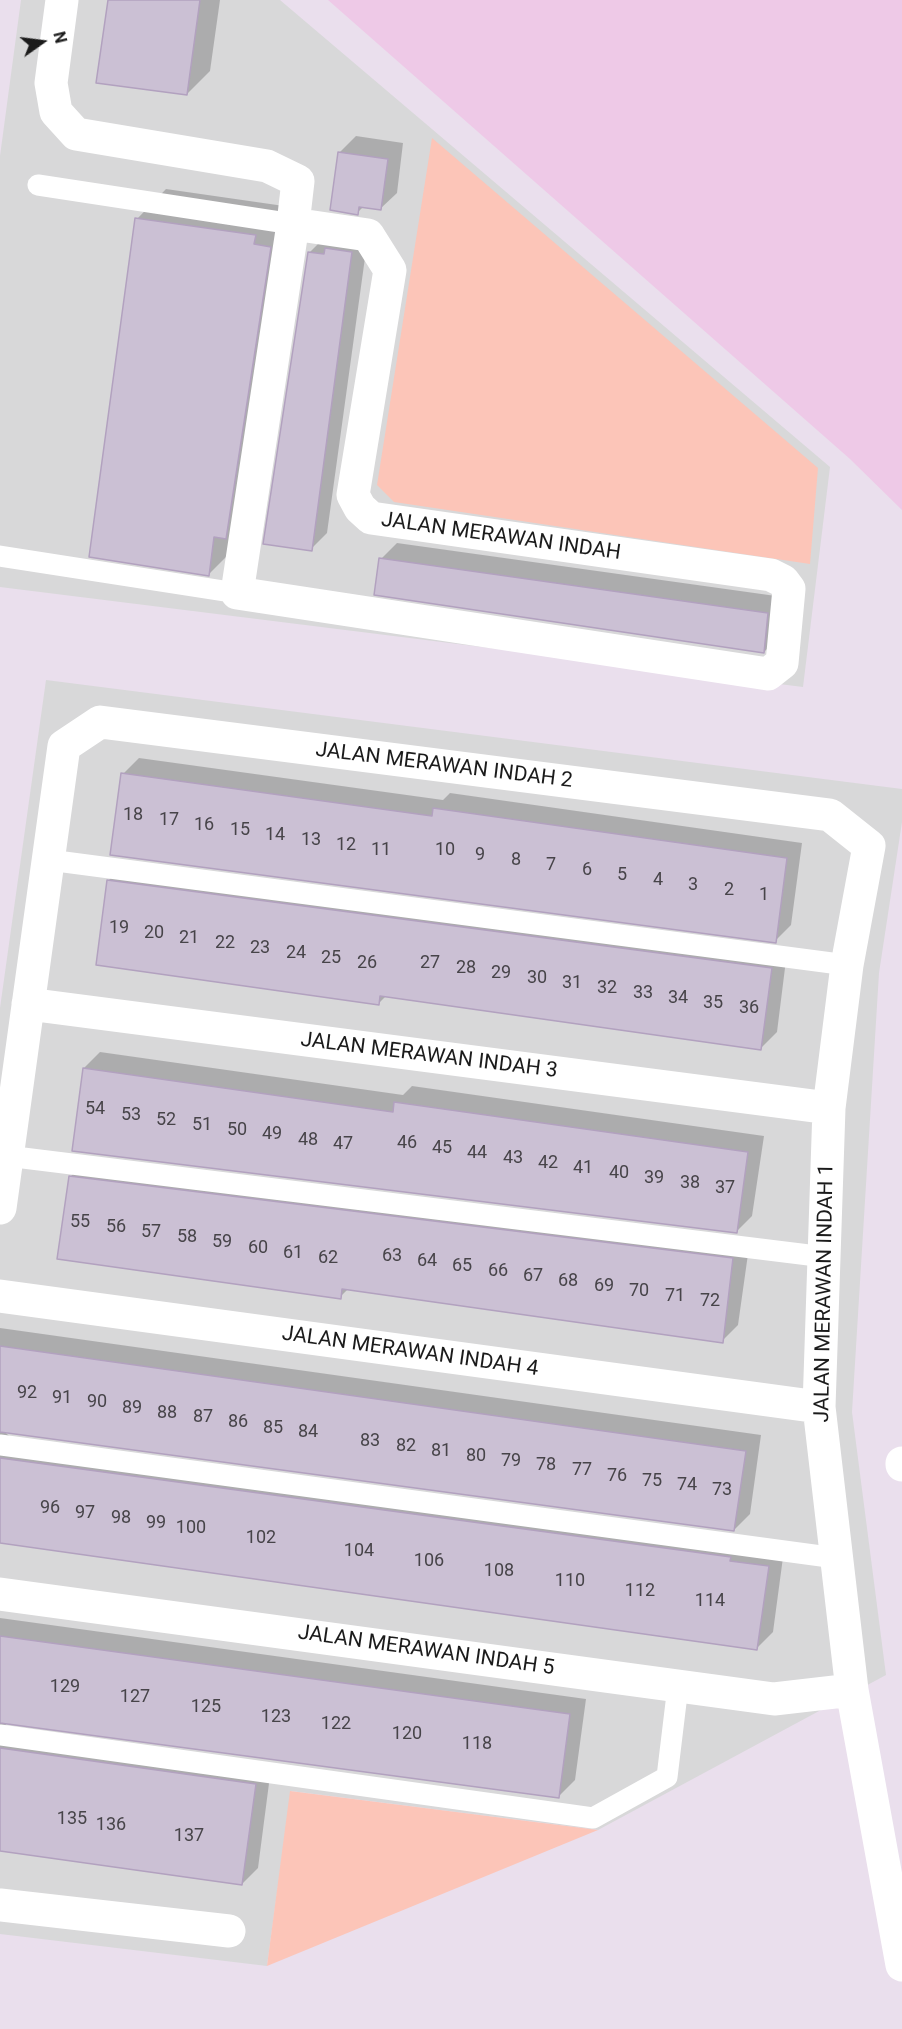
<!DOCTYPE html>
<html>
<head>
<meta charset="utf-8">
<style>
	body { margin:0 }
	#map { position:relative; width:902px; height:2029px; overflow:hidden; background:#eadfed; font-family:Roboto,sans-serif }
	canvas { display:block }
	.north { position:absolute; left:12px; top:12px; width:60px; height:60px; -webkit-text-stroke:4px #fff; paint-order:stroke; rotate:76deg; font-size:16px; font-weight:700; line-height:24px; text-align:center; color:#1b1b1b }
	.north::after { content:''; display:block; margin:auto; width:21px; height:27px; background:#1b1b1b; clip-path:polygon(50% 0,100% 100%,50% 72%,0 100%) }
</style>
</head>
<body>
<div id="map">
<canvas width="902" height="2029"></canvas>
<div class="north">N</div>
</div>
<script>
const ctx = document.querySelector('canvas').getContext('2d');
ctx.lineJoin = 'round';
function fillPath(path, color) { ctx.fillStyle = color; ctx.fill(path, 'evenodd'); }
function strokePath(path, color, width, dash) { ctx.strokeStyle = color; ctx.lineWidth = width; ctx.lineCap = dash ? 'butt' : 'round'; ctx.setLineDash(dash || []); ctx.stroke(path); }
function drawText(font, color, halo, rows, align = 'center') {
  ctx.font = font + ' Roboto,sans-serif'; ctx.lineWidth = 4.5; ctx.setLineDash([]); ctx.textBaseline = 'middle'; ctx.strokeStyle = halo; ctx.fillStyle = color; for (const [text, x, y, turn = 0] of rows) {
    ctx.save(); ctx.translate(x, y); ctx.rotate((+turn || 0) * Math.PI / 180); ctx.textAlign = isNaN(turn) ? turn : align; if (halo) ctx.strokeText(text, 0, 0); ctx.fillText(text, 0, 0); ctx.restore();
  }
}
fillPath(new Path2D(`
	M 21,0 L 280,0 L 830,467 L 803,687 L 0,587 L 0,156 Z
	M 46,680 L 902,789 L 902,822 L 879,973 L 852,1412 L 886,1675 L 598,1830 L 291,1791 L 267,1966 L 0,1934 L 0,1008 Z`), '#d8d8d9');
fillPath(new Path2D(`
	M 328,0 L 902,0 L 902,510 L 850,459 Z`), '#eec9e7');
fillPath(new Path2D(`
	M 432,138 L 818,468 L 810,564 L 394,502 L 377,485 Z
	M 290,1791 L 598,1830 L 267,1966 Z`), '#fcc5b8');
fillPath(new Path2D(`
	M 109,0 L 220,0 L 210,71 L 187,94 Z
	M 356,136 L 403,143 L 397,193 L 380,209 L 364,206 L 357,213 L 340,152 Z
	M 166,189 L 284,206 L 238,545 L 209,574 L 137,219 Z
	M 368,236 L 327,533 L 311,549 L 309,253 L 325,237 Z
	M 397,543 L 783,597 L 780,636 L 764,652 L 381,559 Z
	M 139,758 L 443,800 L 450,793 L 802,843 L 791,925 L 775,941 L 123,774 Z
	M 124,865 L 787,952 L 777,1032 L 761,1048 L 387,995 L 379,1003 L 108,881 Z
	M 100,1052 L 403,1095 L 412,1086 L 764,1136 L 752,1216 L 736,1232 L 84,1068 Z
	M 86,1161 L 749,1247 L 738,1325 L 722,1341 L 349,1288 L 340,1297 L 70,1177 Z
	M 0,1328 L 761,1435 L 750,1514 L 734,1530 L 4,1431 L 15,1442 L 784,1550 L 773,1632 L 757,1648 L 0,1542 Z
	M 0,1618 L 586,1699 L 575,1780 L 559,1796 L 5,1723 L 8,1729 L 271,1768 L 258,1868 L 242,1884 L 0,1850 Z`), '#0003');
const building = new Path2D(`
	M 108,0 L 200,0 L 187,95 L 96,83 Z
	M 338,152 L 388,159 L 381,210 L 359,207 L 358,215 L 330,210 Z
	M 135,218 L 256,235 L 254,244 L 271,247 L 226,539 L 214,537 L 209,576 L 89,557 Z
	M 325,248 L 352,252 L 312,551 L 263,544 L 308,252 L 324,254 Z
	M 379,558 L 768,613 L 764,653 L 374,595 Z
	M 121,773 L 432,816 L 433,808 L 787,858 L 776,943 L 110,855 Z
	M 107,880 L 772,968 L 761,1050 L 380,996 L 379,1005 L 96,965 Z
	M 83,1068 L 393,1112 L 394,1102 L 748,1152 L 737,1233 L 72,1151 Z
	M 69,1176 L 733,1258 L 723,1343 L 342,1289 L 341,1299 L 57,1259 Z
	M 0,1346 L 746,1451 L 734,1531 L 0,1432 Z
	M 0,1458 L 731,1557 L 730,1561 L 769,1566 L 757,1650 L 0,1543 Z
	M 0,1636 L 570,1714 L 559,1798 L 0,1723 Z
	M 0,1748 L 256,1784 L 242,1885 L 0,1851 Z`);
fillPath(building, '#cbc0d4');
strokePath(building, '#b2a1bf', 1.5);
strokePath(new Path2D(`
	M 38,185 L 293,224
	M 0,556 L 237,593
	M 49,860 L 847,965
	M 7,1156 L 825,1257
	M 0,1445 L 836,1558
	M 0,1735 L 593,1818 L 667,1777 L 678,1686`), '#fff', 21);
strokePath(new Path2D(`
	M 62,0 L 51,83 L 56,112 L 76,134 L 267,166 L 298,181 L 293,224 L 368,235 L 390,270 L 353,495 L 360,508 L 371,518 L 771,575 L 783,581 L 789,589 L 782,663 L 768,674 L 237,593 L 293,224
	M 28,1004 L 829,1108
	M 0,1208 L 64,746 L 100,722 L 830,815 L 869,846 L 847,965 L 829,1108 L 819,1407 L 852,1690 L 902,1965
	M 0,1296 L 819,1407
	M 902,1463 L 902,1465
	M 0,1594 L 774,1699 L 852,1690
	M 0,1905 L 229,1931`), '#fff', 33);
drawText('18px', '#474449', null, [
	["18",133,815],
	["17",169,820],
	["16",204,825],
	["15",240,830],
	["14",275,835],
	["13",311,840],
	["12",346,845],
	["11",381,850],
	["10",445,850],
	["9",480,855],
	["8",516,860],
	["7",551,865],
	["6",587,870],
	["5",622,875],
	["4",658,880],
	["3",693,885],
	["2",729,890],
	["1",764,895],
	["19",119,928],
	["20",154,933],
	["21",189,938],
	["22",225,943],
	["23",260,948],
	["24",296,953],
	["25",331,958],
	["26",367,963],
	["27",430,963],
	["28",466,968],
	["29",501,973],
	["30",537,978],
	["31",572,983],
	["32",607,988],
	["33",643,993],
	["34",678,998],
	["35",713,1003],
	["36",749,1008],
	["54",95,1109],
	["53",131,1115],
	["52",166,1120],
	["51",202,1125],
	["50",237,1130],
	["49",272,1134],
	["48",308,1140],
	["46",407,1143],
	["47",343,1144],
	["45",442,1148],
	["44",477,1153],
	["43",513,1158],
	["42",548,1163],
	["41",583,1168],
	["40",619,1173],
	["39",654,1178],
	["38",690,1183],
	["37",725,1188],
	["55",80,1222],
	["56",116,1227],
	["57",151,1232],
	["58",187,1237],
	["59",222,1242],
	["60",258,1248],
	["61",293,1253],
	["63",392,1256],
	["62",328,1258],
	["64",427,1261],
	["65",462,1266],
	["66",498,1271],
	["67",533,1276],
	["68",568,1281],
	["69",604,1286],
	["70",639,1291],
	["71",675,1296],
	["72",710,1301],
	["92",27,1393],
	["91",62,1398],
	["90",97,1402],
	["89",132,1408],
	["88",167,1413],
	["87",203,1417],
	["86",238,1422],
	["85",273,1428],
	["84",308,1432],
	["83",370,1441],
	["82",406,1446],
	["81",441,1451],
	["80",476,1456],
	["79",511,1461],
	["78",546,1465],
	["77",582,1470],
	["76",617,1476],
	["75",652,1481],
	["74",687,1485],
	["73",722,1490],
	["96",50,1508],
	["97",85,1513],
	["98",121,1518],
	["99",156,1523],
	["100",191,1528],
	["102",261,1538],
	["104",359,1551],
	["106",429,1561],
	["108",499,1571],
	["110",570,1581],
	["112",640,1591],
	["114",710,1601],
	["129",65,1687],
	["127",135,1697],
	["125",206,1707],
	["123",276,1717],
	["122",336,1724],
	["120",407,1734],
	["118",477,1744],
	["135",72,1819],
	["136",111,1825],
	["137",189,1836]
]);
drawText('21px', '#1b1b1b', '#fff', [
	["JALAN MERAWAN INDAH",501,537,8],
	["JALAN MERAWAN INDAH 2",444,766,7],
	["JALAN MERAWAN INDAH 3",429,1056,7],
	["JALAN MERAWAN INDAH 1",825,1293,-89],
	["JALAN MERAWAN INDAH 4",410,1352,8],
	["JALAN MERAWAN INDAH 5",426,1651,8]
]);
</script>
</body>
</html>
